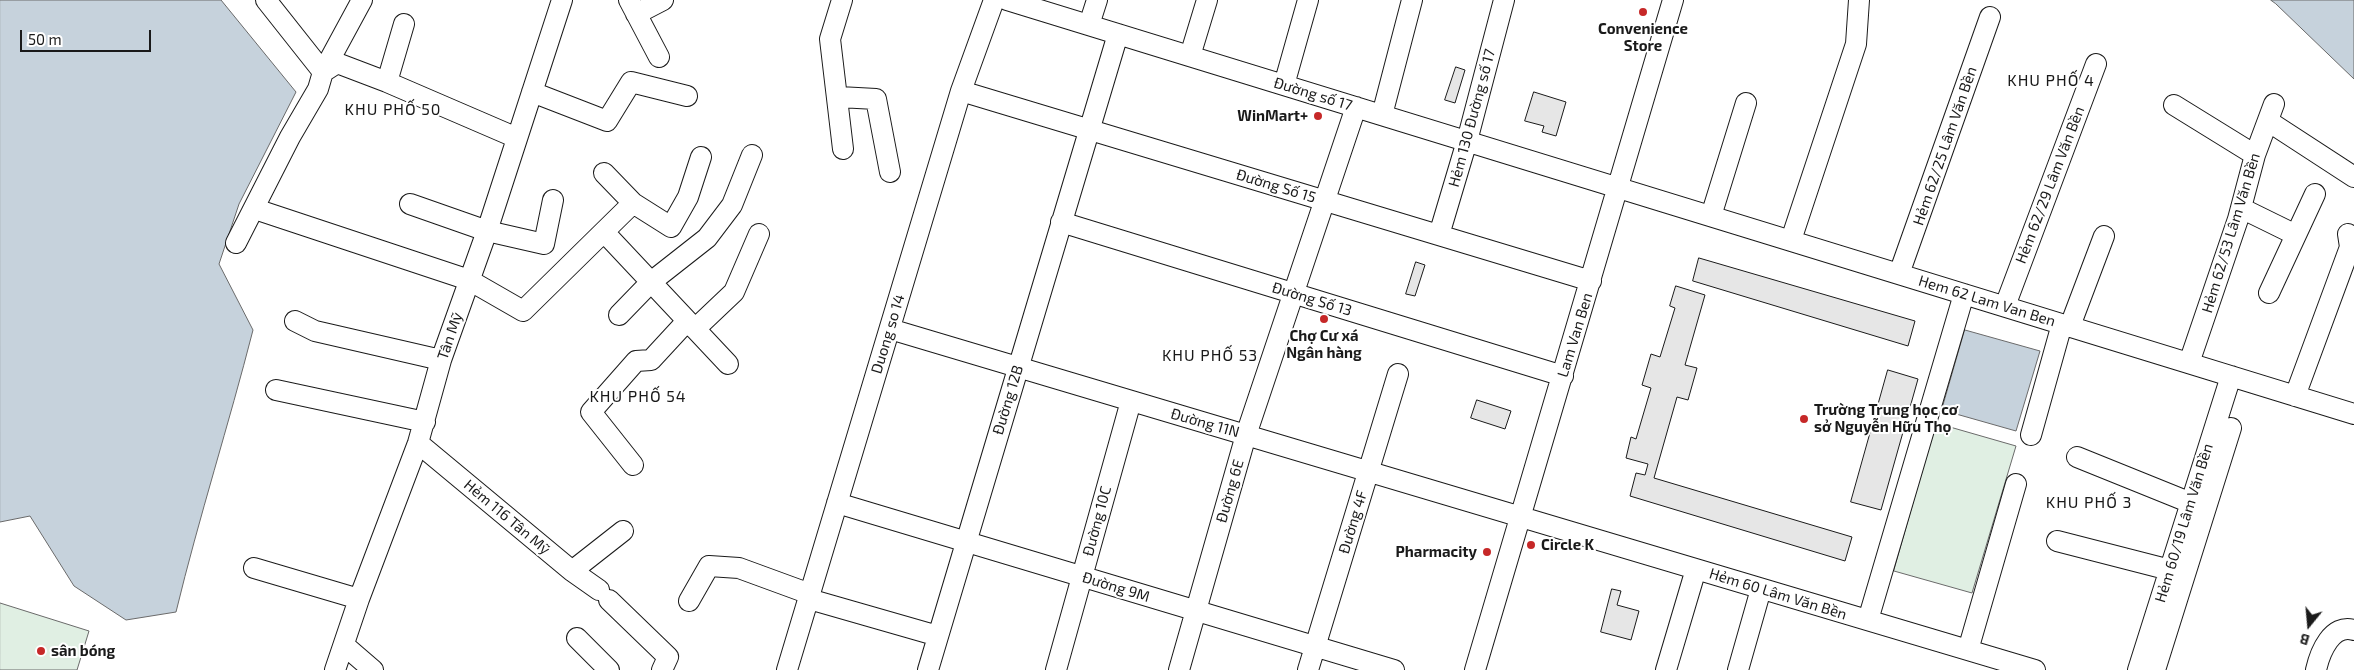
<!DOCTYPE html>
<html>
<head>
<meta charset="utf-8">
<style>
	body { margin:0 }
	#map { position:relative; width:2354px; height:670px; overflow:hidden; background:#fff; font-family:"Exo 2",sans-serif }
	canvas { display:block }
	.north { position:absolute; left:2284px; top:600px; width:50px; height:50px; -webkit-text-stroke:4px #fff; paint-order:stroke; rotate:197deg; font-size:14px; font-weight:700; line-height:20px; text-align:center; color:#1a1a1a }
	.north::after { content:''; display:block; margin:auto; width:18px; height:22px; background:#1a1a1a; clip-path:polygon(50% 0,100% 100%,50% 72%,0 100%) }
	.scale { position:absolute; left:20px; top:30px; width:131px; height:22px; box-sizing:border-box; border:2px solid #1a1a1a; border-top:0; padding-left:6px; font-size:15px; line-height:18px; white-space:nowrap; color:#1a1a1a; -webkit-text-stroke:4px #fff; paint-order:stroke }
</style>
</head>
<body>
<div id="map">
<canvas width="2354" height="670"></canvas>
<div class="north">B</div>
<div class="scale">50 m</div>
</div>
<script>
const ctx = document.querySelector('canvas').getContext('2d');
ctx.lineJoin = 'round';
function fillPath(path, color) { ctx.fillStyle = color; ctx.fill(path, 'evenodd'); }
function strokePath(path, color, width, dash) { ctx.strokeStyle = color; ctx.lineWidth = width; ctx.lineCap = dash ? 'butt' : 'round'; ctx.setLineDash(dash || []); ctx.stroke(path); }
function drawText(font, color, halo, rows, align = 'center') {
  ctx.font = font + ' "Exo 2",sans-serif'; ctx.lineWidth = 4; ctx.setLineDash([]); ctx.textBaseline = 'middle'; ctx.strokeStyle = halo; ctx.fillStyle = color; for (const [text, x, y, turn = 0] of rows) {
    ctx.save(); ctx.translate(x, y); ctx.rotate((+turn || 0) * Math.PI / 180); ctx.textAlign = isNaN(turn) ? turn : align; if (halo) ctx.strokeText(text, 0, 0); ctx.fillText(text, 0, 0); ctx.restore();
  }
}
const green = new Path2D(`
	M 1936,423 L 2016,446 L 1972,593 L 1894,571 Z
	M 0,603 L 89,631 L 77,670 L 0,670 Z`);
fillPath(green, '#e0efe3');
strokePath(green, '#6a6a6a', 1);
const water = new Path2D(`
	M 0,0 L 221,0 L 296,92 L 239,204 L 219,264 L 253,330 C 229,424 199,517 176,612 L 126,620 L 74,586 L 30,516 L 0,522 Z
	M 2271,0 L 2354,0 L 2354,79 L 2276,4 Z
	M 1965,330 L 2040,351 L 2016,431 L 1942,410 Z`);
fillPath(water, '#c6d2dc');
strokePath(water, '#6a6a6a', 1);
const building = new Path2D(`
	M 1456,67 L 1465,70 L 1455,103 L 1445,100 Z
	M 1534,92 L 1566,102 L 1556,136 L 1542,132 L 1544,126 L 1525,121 Z
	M 1699,258 L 1915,321 L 1908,346 L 1693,281 Z
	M 1416,262 L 1425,265 L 1415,296 L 1406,294 Z
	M 1676,286 L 1705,295 L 1685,365 L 1697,368 L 1688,400 L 1677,397 L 1654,478 L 1852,537 L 1845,561 L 1630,496 L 1636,473 L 1645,475 L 1648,464 L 1626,458 L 1631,437 L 1636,439 L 1651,388 L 1642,385 L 1651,354 L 1660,357 L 1675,308 L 1670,306 Z
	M 1888,370 L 1918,379 L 1881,510 L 1851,502 Z
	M 1477,400 L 1511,411 L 1505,429 L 1471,418 Z
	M 1612,589 L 1621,591 L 1617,605 L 1639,611 L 1631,640 L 1601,632 Z`);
fillPath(building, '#e6e6e6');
strokePath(building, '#1a1a1a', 1);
const minor = new Path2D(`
	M 629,0 L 659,57
	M 842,0 L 830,39 L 843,149
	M 1007,0 L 2354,414
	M 636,14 L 663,0
	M 1089,25 L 1097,0
	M 1190,56 L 1207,0
	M 323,72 L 337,63 L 387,82 L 517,138
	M 323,72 L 362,0
	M 387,82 L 404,24
	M 1284,85 L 1308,0
	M 961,91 L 1591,281
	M 532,92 L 607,121 L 631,82 L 687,96
	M 839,97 L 876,99 L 890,172
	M 2174,105 L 2255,155
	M 1382,115 L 1412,0
	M 2268,121 L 2354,177
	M 604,173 L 633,203 L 671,227 L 688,197 L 701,157
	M 410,204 L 487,231 L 544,244 L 553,200
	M 2241,208 L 2296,235
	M 255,209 L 469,280 L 523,311 L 633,203
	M 1711,216 L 1746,103
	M 1061,222 L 1563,376
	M 604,232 L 728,364
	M 1439,235 L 1467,141 L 1504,0
	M 1791,240 L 1856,44 L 1859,0
	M 236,243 L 290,137 L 318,89 L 323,72 L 266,0
	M 1899,274 L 1990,17
	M 2269,293 L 2315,194
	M 2005,306 L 2096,64
	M 619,315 L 651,282 L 707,238 L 732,205 L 752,155
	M 295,321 L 315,331 L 441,360
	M 2070,326 L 2104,236
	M 695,329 L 734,292 L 759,234
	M 890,329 L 2035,670
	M 2189,363 L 2238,219 L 2255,155 L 2274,104
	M 276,390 L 425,422
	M 2295,396 L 2350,247 L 2348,234
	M 2031,435 L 2062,324
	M 418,443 L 572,571 L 599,590
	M 2077,457 L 2191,503
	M 633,465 L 591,412 L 636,361 L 651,360 L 687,321
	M 837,503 L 1394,670
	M 2057,541 L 2170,570
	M 254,568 L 359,599
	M 572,571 L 623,531
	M 809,599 L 938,636
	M 609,600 L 668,657 L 662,670
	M 689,601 L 709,566 L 739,568 L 810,594
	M 1868,620 L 1964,294
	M 577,638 L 609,670
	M 344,645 L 373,670
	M 1968,650 L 2016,484
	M 335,670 L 359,599 L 418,443 L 441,360 L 487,231 L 562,0
	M 787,670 L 961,91 L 994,0
	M 928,670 L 1118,34
	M 1056,670 L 1131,401
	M 1179,670 L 1246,435 L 1356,107
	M 1308,670 L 1398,374
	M 1475,670 L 1673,0
	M 1666,670 L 1696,569
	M 1738,670 L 1761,589
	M 2138,670 L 2231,376
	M 2155,670 L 2231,428
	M 2316,670 C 2320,652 2332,623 2354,630`);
strokePath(minor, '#1a1a1a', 22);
strokePath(minor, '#fff', 20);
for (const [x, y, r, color] of [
	[1643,12,5,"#c62828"],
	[1318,116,5,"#c62828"],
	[1324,319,5,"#c62828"],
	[1804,419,5,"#c62828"],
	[1531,545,5,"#c62828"],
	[1487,552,5,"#c62828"],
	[41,651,5,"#c62828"]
]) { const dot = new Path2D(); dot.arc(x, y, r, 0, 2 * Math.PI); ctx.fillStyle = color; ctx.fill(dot); strokePath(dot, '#fff', 2); }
drawText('bold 15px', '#1a1a1a', '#fff', [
	["Convenience",1643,29,"center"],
	["Store",1643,46,"center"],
	["WinMart+",1308,116,"right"],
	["Chợ Cư xá",1324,336,"center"],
	["Ngân hàng",1324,353,"center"],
	["Trường Trung học cơ",1814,410],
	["sở Nguyễn Hữu Thọ",1814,427],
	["Circle K",1541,545],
	["Pharmacity",1477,552,"right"],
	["sân bóng",51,651]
], 'left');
drawText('15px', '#1a1a1a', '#fff', [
	["Đường số 17",1313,94,17],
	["Hẻm 130 Đường số 17",1472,118,-75],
	["Hẻm 62/25 Lâm Văn Bền",1945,146,-71],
	["Hẻm 62/29 Lâm Văn Bền",2050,185,-69],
	["Đường Số 15",1276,186,17],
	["Hẻm 62/53 Lâm Văn Bền",2231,233,-73],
	["Đường Số 13",1312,299,17],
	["Hem 62 Lam Van Ben",1987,301,17],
	["Duong so 14",888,334,-73],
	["Lam Van Ben",1575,335,-73],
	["Tân Mỹ",450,336,-71],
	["Đường 12B",1008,400,-73],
	["Đường 11N",1205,423,16],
	["Đường 6E",1230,491,-74],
	["Hẻm 116 Tân Mỹ",507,517,40],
	["Đường 10C",1097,521,-75],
	["Đường 4F",1353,522,-73],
	["Hẻm 60/19 Lâm Văn Bền",2184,523,-73],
	["Đường 9M",1116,587,17],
	["Hẻm 60 Lâm Văn Bền",1778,594,17]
]);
ctx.letterSpacing = '1px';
drawText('16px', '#1a1a1a', '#fff', [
	["KHU PHỐ 4",2051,81],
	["KHU PHỐ 50",393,110],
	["KHU PHỐ 53",1210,356],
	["KHU PHỐ 54",638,397],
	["KHU PHỐ 3",2089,503]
]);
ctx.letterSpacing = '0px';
</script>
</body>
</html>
